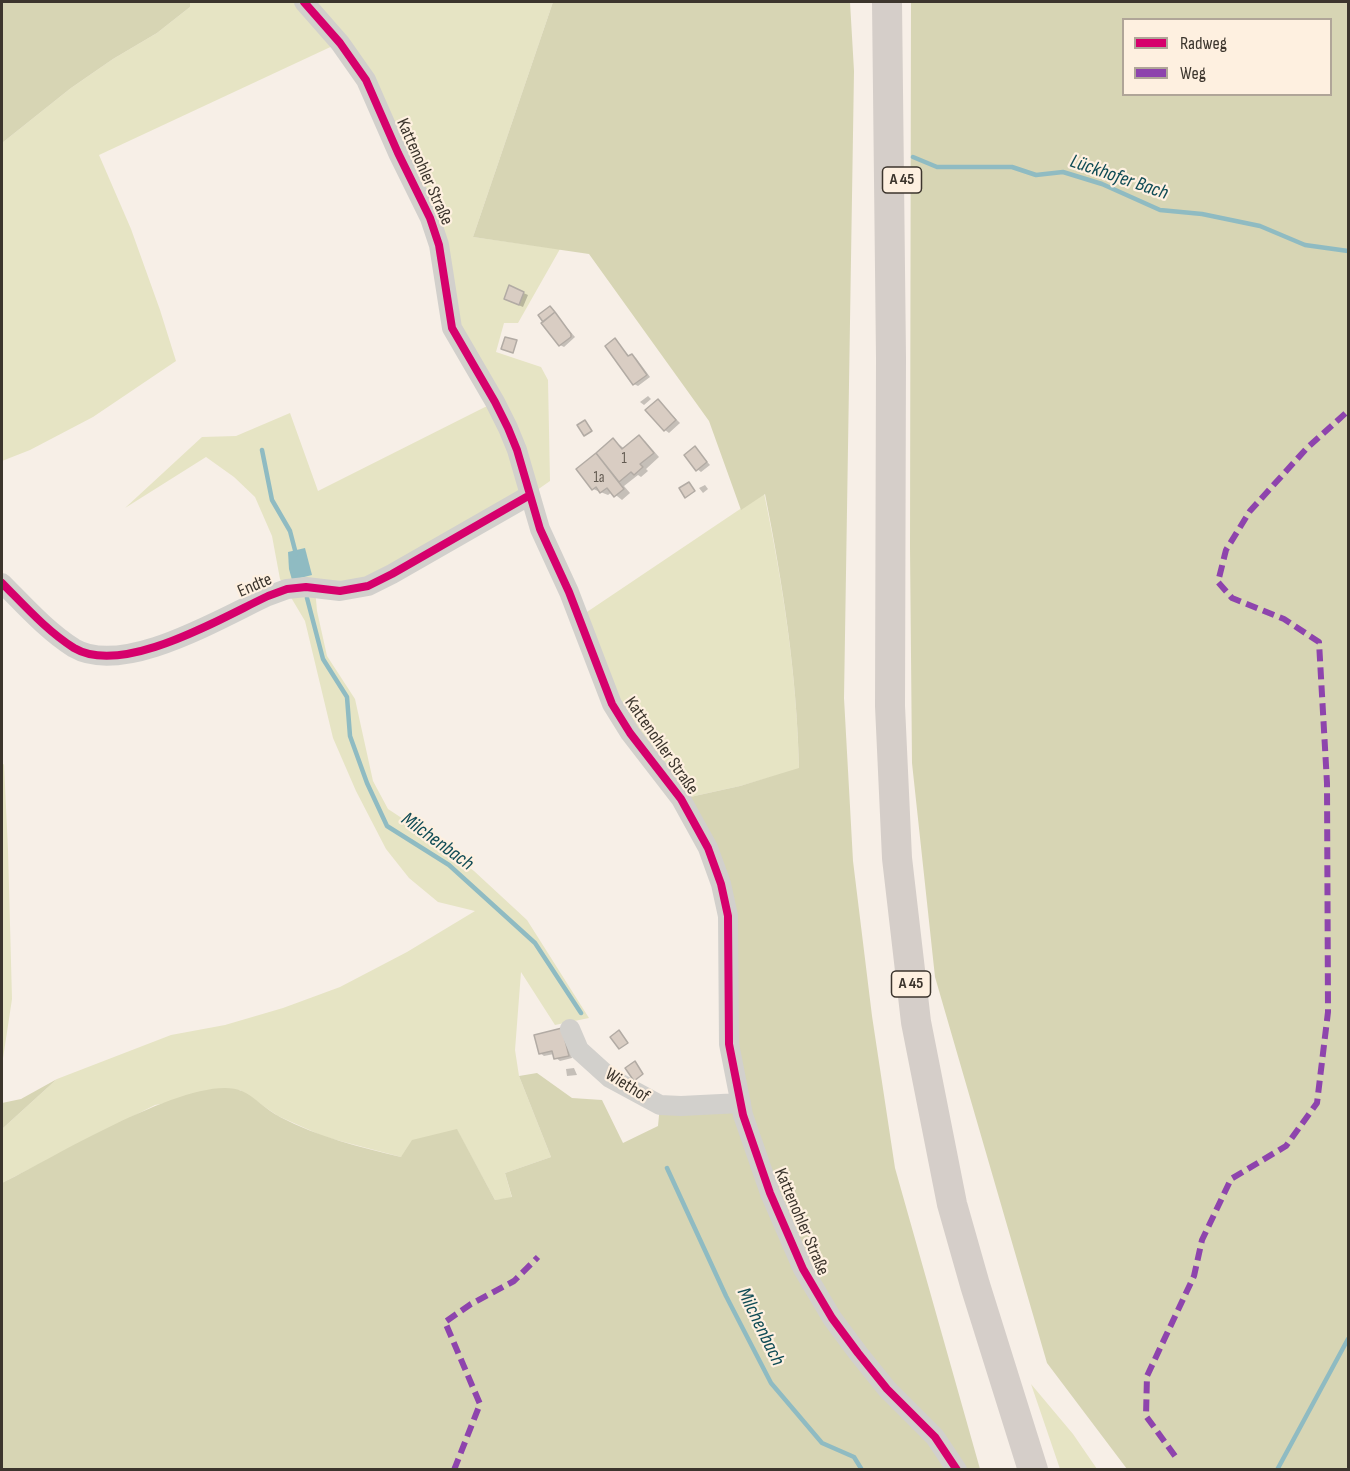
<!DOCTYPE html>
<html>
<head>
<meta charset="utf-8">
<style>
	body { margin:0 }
	#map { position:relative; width:1350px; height:1471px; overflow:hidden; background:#f7efe7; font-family:"Sofia Sans Condensed",sans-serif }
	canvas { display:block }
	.frame { position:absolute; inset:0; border:3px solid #3c352d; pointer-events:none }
	.legend { position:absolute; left:1122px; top:18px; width:210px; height:78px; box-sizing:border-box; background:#fef0e0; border:2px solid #b0a598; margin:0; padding:8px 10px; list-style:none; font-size:18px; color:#3c352d }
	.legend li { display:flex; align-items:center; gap:12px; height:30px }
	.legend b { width:30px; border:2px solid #b0a598 }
</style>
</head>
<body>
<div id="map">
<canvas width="1350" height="1471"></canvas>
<div class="frame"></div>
<ul class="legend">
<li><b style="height:8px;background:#d6006c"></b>Radweg</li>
<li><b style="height:8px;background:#8e44ad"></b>Weg</li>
</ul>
</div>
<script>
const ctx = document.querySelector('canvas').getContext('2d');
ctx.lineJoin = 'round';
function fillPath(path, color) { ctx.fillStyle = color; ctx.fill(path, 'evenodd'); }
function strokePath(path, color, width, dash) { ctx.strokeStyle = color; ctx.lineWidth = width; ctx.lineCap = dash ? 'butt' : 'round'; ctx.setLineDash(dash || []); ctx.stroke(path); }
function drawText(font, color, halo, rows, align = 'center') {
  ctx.font = font + ' "Sofia Sans Condensed",sans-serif'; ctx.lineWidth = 4.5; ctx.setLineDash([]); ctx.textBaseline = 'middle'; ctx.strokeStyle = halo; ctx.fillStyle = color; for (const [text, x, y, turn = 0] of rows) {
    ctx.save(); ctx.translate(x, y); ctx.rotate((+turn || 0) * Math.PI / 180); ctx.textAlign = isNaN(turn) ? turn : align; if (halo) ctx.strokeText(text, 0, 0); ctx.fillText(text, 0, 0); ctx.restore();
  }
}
fillPath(new Path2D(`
	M 190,2 L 553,2 L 473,237 L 560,249 L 518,323 L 504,323 L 496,352 L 541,367 L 548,380 L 550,481 L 530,495 L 392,574 L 315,588 L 317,611 L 327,656 L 355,699 L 373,781 L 388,809 L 420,830 L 474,871 L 527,920 L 589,1018 L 555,1025 L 521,972 L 515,1050 L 519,1076 L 551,1157 L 505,1173 L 512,1198 L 495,1200 L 457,1130 L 401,1157 L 325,1137 L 278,1116 L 240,1090 L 155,1105 L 2,1183 L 2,1129 L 57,1079 L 171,1035 L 225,1025 L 283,1008 L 340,987 L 407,952 L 475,911 L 438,902 L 409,878 L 386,849 L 356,791 L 333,738 L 305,621 L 280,579 L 272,536 L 255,497 L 234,477 L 206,457 L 125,508 L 202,437 L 236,436 L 290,413 L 318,491 L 495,402 L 461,346 L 439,245 L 339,43 L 99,155 L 131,229 L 160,310 L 176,361 L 93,417 L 30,450 L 2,461 L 2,143 L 71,88 L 113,59 L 157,33 L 190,7 Z
	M 764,493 C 783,585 797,675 799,769 L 740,786 L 681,799 L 647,754 L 578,618 Z
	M 4,764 L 8,850 L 12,999 L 2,1065 L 2,765 Z
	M 1031,1384 L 1073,1434 L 1097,1469 L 1060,1469 Z`), '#e6e4c4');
fillPath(new Path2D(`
	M 2,2 L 190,2 L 190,7 L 157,33 L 113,59 L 71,88 L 2,143 Z
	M 553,2 L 850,2 L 854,71 L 844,698 L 853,861 L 872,1016 L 895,1168 L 980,1469 L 2,1470 L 2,1183 C 48,1161 195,1070 242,1091 C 255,1097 266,1110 280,1117 C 318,1137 359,1147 401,1157 L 412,1140 L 457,1129 L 495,1200 L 512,1197 L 505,1173 L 551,1157 L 519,1076 L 537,1073 L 572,1098 L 602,1100 L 623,1143 L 658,1126 L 660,1105 L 741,1102 L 728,916 L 681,799 L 740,786 L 799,768 C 797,675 783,585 765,494 L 741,510 L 709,421 L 589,254 L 473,237 Z
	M 911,2 L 1348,2 L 1348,1469 L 1127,1469 L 1047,1363 L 935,977 L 912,763 L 910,547 ZM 1124,20 L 1330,20 L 1330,94 L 1124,94 Z
	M 57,1079 L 2,1129 L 2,1103 L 21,1099 Z`), '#d7d5b4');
fillPath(new Path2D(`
	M 305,548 L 312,575 L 292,580 L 289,569 L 288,552 Z`), '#8fbbc2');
fillPath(new Path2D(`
	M 510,287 L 528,295 L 523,307 L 509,301 Z
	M 556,315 L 575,337 L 564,347 L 560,345 Z
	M 615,340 L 630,357 L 632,355 L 636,358 L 650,377 L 638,386 L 634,384 Z
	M 648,396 L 651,399 L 644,405 L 640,402 Z
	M 658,401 L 680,423 L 669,433 L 665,430 Z
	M 639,437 L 645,441 L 659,457 L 646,469 L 648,471 L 641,477 L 638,475 L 624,486 L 630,493 L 622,500 L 612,492 L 608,495 L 593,489 L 578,470 L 613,440 L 625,449 Z
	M 695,448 L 710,465 L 701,472 L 697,469 Z
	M 705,485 L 708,489 L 703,493 L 699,488 Z
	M 566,1032 L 572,1058 L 560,1061 L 556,1058 L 554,1054 L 544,1056 L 540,1053 Z
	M 574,1068 L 577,1075 L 567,1076 L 566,1069 Z`), '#0003');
strokePath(new Path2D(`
	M 913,157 L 937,167 L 1012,167 L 1036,175 L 1063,172 L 1102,184 L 1160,210 L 1202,214 L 1260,226 L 1305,245 L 1348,251
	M 262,450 L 272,500 L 290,531 L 296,554
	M 307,598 L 323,659 L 347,697 L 350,736 L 367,783 L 387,826 L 449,865 L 535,943 L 581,1013
	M 667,1168 L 726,1296 L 771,1383 L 822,1443 L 854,1457 L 862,1470
	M 1277,1470 L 1348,1339`), '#8fbbc2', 4.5);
const building = new Path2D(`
	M 509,285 L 524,292 L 519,305 L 504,299 Z
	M 550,306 L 555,312 L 543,322 L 538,315 Z
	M 555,312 L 571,334 L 571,337 L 559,346 L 541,323 Z
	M 505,337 L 517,340 L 513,353 L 501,349 Z
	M 615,338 L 628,356 L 632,354 L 647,375 L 633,385 L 605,346 Z
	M 658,399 L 676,420 L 664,431 L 645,410 Z
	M 585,420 L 592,431 L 584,436 L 577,425 Z
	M 639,435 L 654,453 L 640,464 L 643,467 L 634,475 L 631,472 L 619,482 L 596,453 L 613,438 L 622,449 Z
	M 695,446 L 707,462 L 696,471 L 684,455 Z
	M 596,453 L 624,489 L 614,497 L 607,488 L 600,493 L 596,487 L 592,490 L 576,469 Z
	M 689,482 L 695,491 L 685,498 L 679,488 Z
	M 562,1028 L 569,1056 L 554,1059 L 552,1051 L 539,1054 L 534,1035 Z
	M 619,1030 L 628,1043 L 619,1049 L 610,1037 Z
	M 635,1061 L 643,1074 L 634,1081 L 625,1068 Z`);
fillPath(building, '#d9cdc3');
strokePath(building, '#b2aba4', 1.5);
strokePath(new Path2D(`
	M 304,2 L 340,43 L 366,80 L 398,153 L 430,218 L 439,245 L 452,328 L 495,402 L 508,428 L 517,450 L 540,529 L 569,592 L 612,704 L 630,733 L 681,799 L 708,848 L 721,884 L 728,916 L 729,1044 L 743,1115 L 770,1193 L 803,1269 L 832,1318 L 858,1353 L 887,1389 L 935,1437 L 957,1470
	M 2,583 C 24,605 47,631 74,648 C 123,677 221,618 268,596 L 287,589 L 306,587 L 340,591 L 368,586 L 392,574 L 530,495
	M 570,1029 L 579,1050 L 610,1078 L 660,1105 L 681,1106 L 741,1103`), '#d2d0cc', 20);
strokePath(new Path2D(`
	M 887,2 L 891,358 L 890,706 L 897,858 L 916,1022 L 952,1204 L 975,1285 L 1033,1470`), '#d5cec9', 30);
strokePath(new Path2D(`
	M 1175,1456 L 1146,1416 L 1147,1376 L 1194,1276 L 1202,1240 L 1231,1179 L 1286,1146 L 1317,1103 L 1328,1012 L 1327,783 L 1319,642 L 1284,619 L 1232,598 L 1218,582 L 1226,550 L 1250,511 L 1307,448 L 1348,411
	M 454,1470 L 480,1404 L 445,1322 L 471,1304 L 514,1281 L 538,1257`), '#8e44ad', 6, [12, 6]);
strokePath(new Path2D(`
	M 304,2 L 340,43 L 366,80 L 398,153 L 430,218 L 439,245 L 452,328 L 495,402 L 508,428 L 517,450 L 540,529 L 569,592 L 612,704 L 630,733 L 681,799 L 708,848 L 721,884 L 728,916 L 729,1044 L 743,1115 L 770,1193 L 803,1269 L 832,1318 L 858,1353 L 887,1389 L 935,1437 L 957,1470
	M 2,583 C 24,605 47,631 74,648 C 123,677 221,618 268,596 L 287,589 L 306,587 L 340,591 L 368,586 L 392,574 L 530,495`), '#d6006c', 8);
drawText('15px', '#635b52', null, [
	["1",624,459],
	["1a",599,478]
]);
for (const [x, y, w] of [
	[902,180,39],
	[911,984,39]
]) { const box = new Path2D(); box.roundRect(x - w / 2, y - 13, w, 26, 4.5); ctx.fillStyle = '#fef0e0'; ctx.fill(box); strokePath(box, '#3c352d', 1.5); }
drawText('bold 16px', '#3c352d', null, [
	["A 45",902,180],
	["A 45",911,984]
]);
drawText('18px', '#3c352d', '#fef0e0', [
	["Kattenohler Straße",424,172,66],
	["Endte",255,586,-23],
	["Kattenohler Straße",661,746,55],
	["Wiethof",627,1086,32],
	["Kattenohler Straße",801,1222,67]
]);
drawText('italic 20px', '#0f4b55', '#fef0e0', [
	["Lückhofer Bach",1119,178,19],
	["Milchenbach",437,842,36],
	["Milchenbach",760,1327,64]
]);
</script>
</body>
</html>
